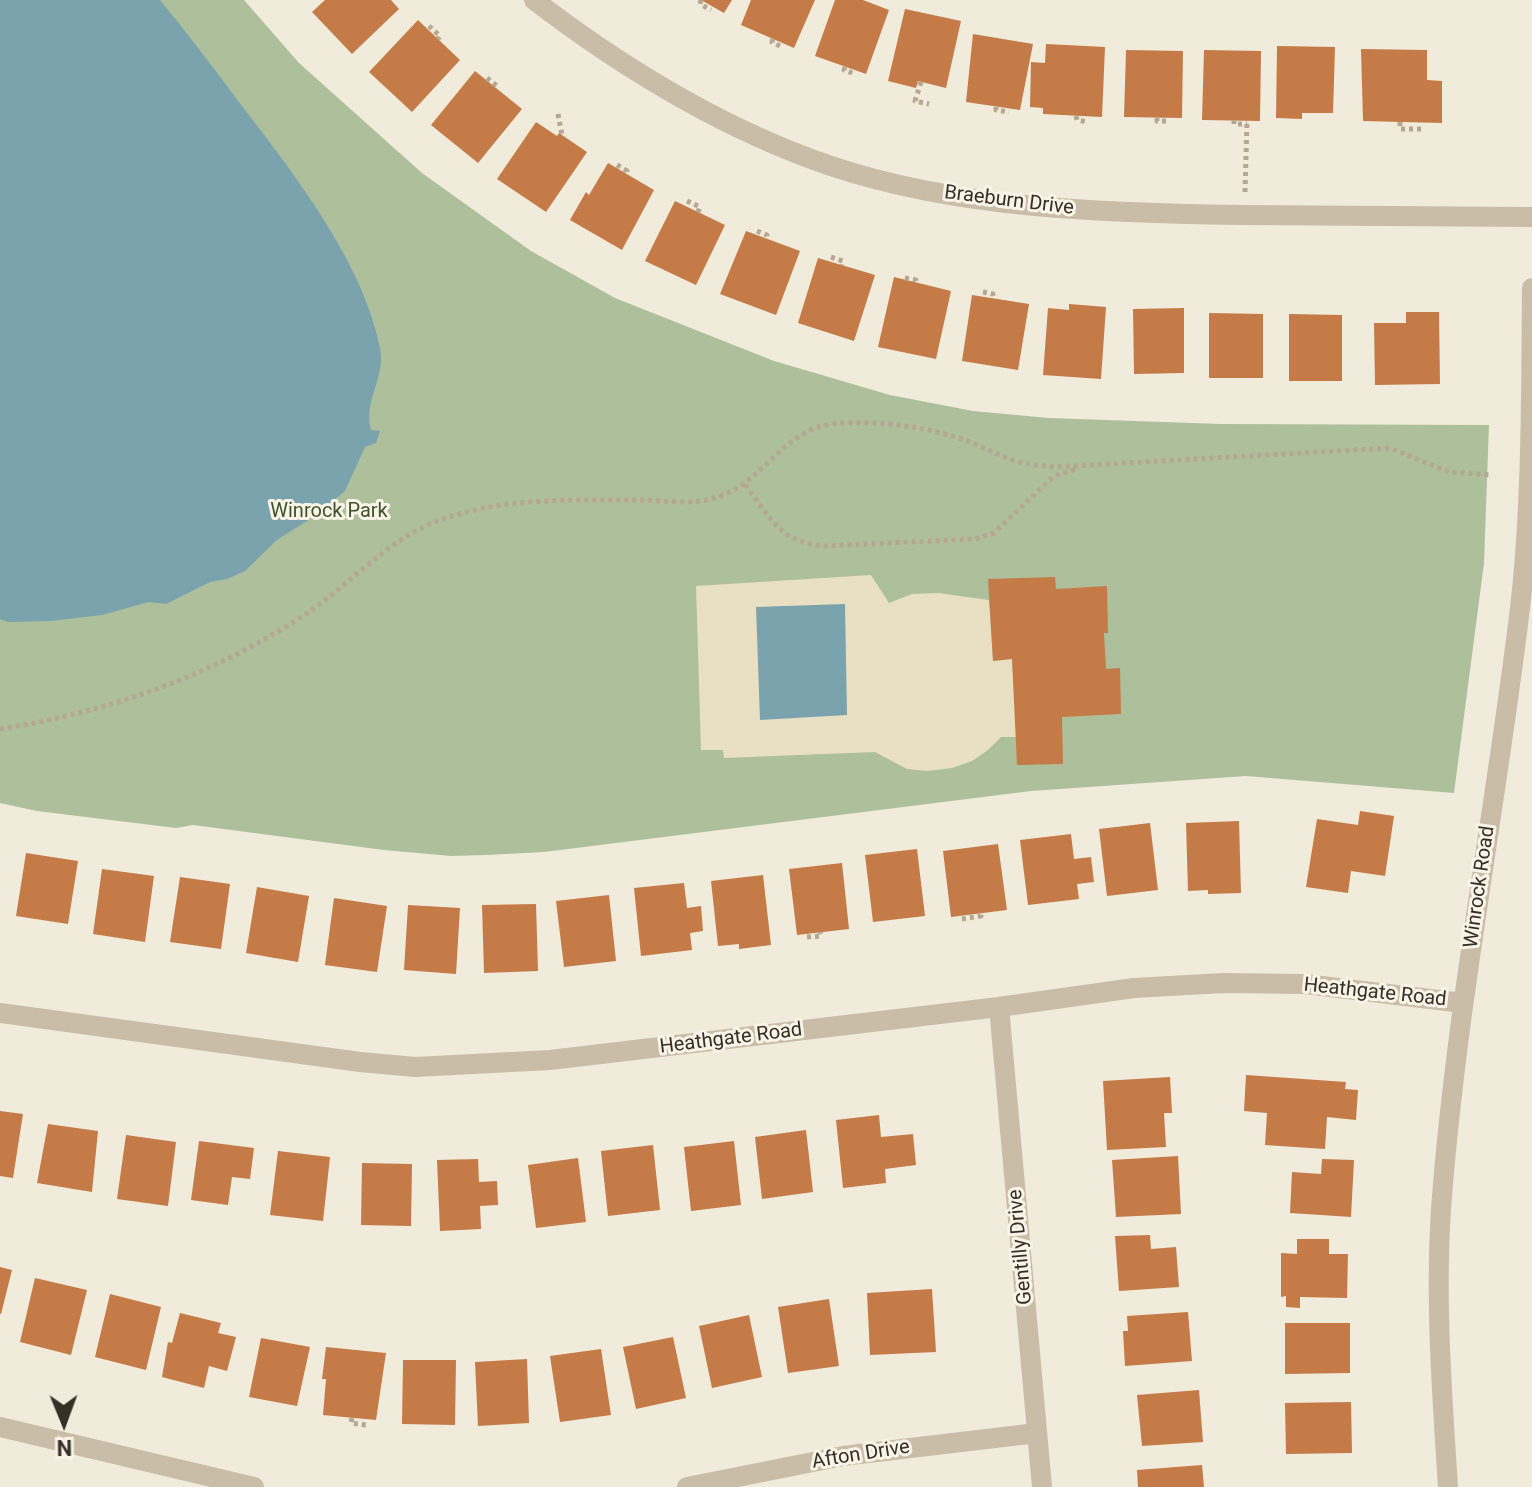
<!DOCTYPE html>
<html>
<head>
<meta charset="utf-8">
<style>
	body { margin:0 }
	#map { position:relative; width:1532px; height:1487px; overflow:hidden; background:#f1ebdb; font-family:Roboto,sans-serif }
	canvas { display:block }
	.north { position:absolute; left:24px; top:1383px; width:80px; height:80px; -webkit-text-stroke:6px #f9f4e7; paint-order:stroke; rotate:179deg; font-size:22px; font-weight:700; line-height:32px; text-align:center; color:#362f28 }
	.north::after { content:''; display:block; margin:auto; width:28px; height:36px; background:#362f28; clip-path:polygon(50% 0,100% 100%,50% 72%,0 100%) }
</style>
</head>
<body>
<div id="map">
<canvas width="1532" height="1487"></canvas>
<div class="north">N</div>
</div>
<script>
const ctx = document.querySelector('canvas').getContext('2d');
ctx.lineJoin = 'round';
function fillPath(path, color) { ctx.fillStyle = color; ctx.fill(path, 'evenodd'); }
function strokePath(path, color, width, dash) { ctx.strokeStyle = color; ctx.lineWidth = width; ctx.lineCap = dash ? 'butt' : 'round'; ctx.setLineDash(dash || []); ctx.stroke(path); }
function drawText(font, color, halo, rows, align = 'center') {
  ctx.font = font + ' Roboto,sans-serif'; ctx.lineWidth = 6; ctx.setLineDash([]); ctx.textBaseline = 'middle'; ctx.strokeStyle = halo; ctx.fillStyle = color; for (const [text, x, y, turn = 0] of rows) {
    ctx.save(); ctx.translate(x, y); ctx.rotate((+turn || 0) * Math.PI / 180); ctx.textAlign = isNaN(turn) ? turn : align; if (halo) ctx.strokeText(text, 0, 0); ctx.fillText(text, 0, 0); ctx.restore();
  }
}
fillPath(new Path2D(`
	M 0,0 L 244,0 L 299,63 L 422,173 L 531,251 L 615,298 L 774,361 L 890,395 L 973,411 L 1049,418 L 1221,424 L 1489,425 L 1484,563 L 1454,793 L 1246,776 L 1031,791 L 544,852 L 487,855 L 451,856 L 384,850 L 193,825 L 176,828 L 37,811 L 0,803 Z`), '#adc09b');
fillPath(new Path2D(`
	M 871,575 L 889,603 L 912,594 L 938,593 L 989,600 L 993,660 L 1012,659 L 1017,737 L 1001,737 L 988,750 L 972,761 L 952,768 L 928,771 L 907,769 L 875,752 L 724,758 L 723,750 L 701,750 L 696,586 Z`), '#e9dfc2');
fillPath(new Path2D(`
	M 0,0 L 160,0 C 188,34 215,70 242,106 C 293,172 364,264 380,348 C 386,379 363,399 371,430 L 380,431 L 376,443 L 365,447 L 345,491 L 318,514 L 277,540 L 245,571 L 227,579 L 210,582 L 166,604 L 149,602 L 102,615 L 51,621 L 8,622 L 0,619 Z
	M 845,604 L 847,715 L 760,720 L 756,607 Z`), '#7ba3ae');
fillPath(new Path2D(`
	M 325,0 L 391,0 L 399,9 L 352,54 L 312,12 Z
	M 701,0 L 732,0 L 724,13 Z
	M 751,0 L 815,0 L 794,48 L 741,25 Z
	M 835,0 L 863,0 L 889,10 L 866,74 L 815,56 Z
	M 905,9 L 961,21 L 946,88 L 918,81 L 916,88 L 888,81 Z
	M 418,20 L 460,60 L 412,112 L 369,72 Z
	M 973,34 L 1033,44 L 1020,110 L 966,102 Z
	M 1046,44 L 1105,47 L 1102,117 L 1043,114 L 1043,108 L 1030,107 L 1031,62 L 1045,63 Z
	M 1277,46 L 1335,47 L 1333,113 L 1302,113 L 1302,119 L 1276,118 Z
	M 1361,49 L 1427,50 L 1427,80 L 1442,81 L 1442,123 L 1363,121 Z
	M 1126,50 L 1183,51 L 1182,118 L 1124,117 Z
	M 1204,50 L 1261,51 L 1260,121 L 1202,120 Z
	M 475,71 L 522,109 L 478,163 L 431,125 Z
	M 536,122 L 557,136 L 559,133 L 562,135 L 587,152 L 546,212 L 497,179 Z
	M 608,163 L 654,190 L 622,250 L 570,220 L 586,192 L 589,195 Z
	M 675,201 L 725,225 L 696,285 L 645,261 Z
	M 746,231 L 800,251 L 776,315 L 720,294 Z
	M 818,258 L 875,275 L 854,341 L 798,323 Z
	M 894,277 L 951,291 L 936,359 L 878,347 Z
	M 972,295 L 1029,304 L 1018,370 L 962,361 Z
	M 1069,304 L 1106,307 L 1101,379 L 1043,375 L 1048,308 L 1069,310 Z
	M 1184,308 L 1184,373 L 1134,374 L 1133,309 Z
	M 1406,312 L 1439,312 L 1440,384 L 1375,385 L 1374,323 L 1406,323 Z
	M 1209,313 L 1263,314 L 1263,378 L 1209,378 Z
	M 1289,314 L 1342,315 L 1342,381 L 1289,381 Z
	M 1055,577 L 1056,589 L 1107,586 L 1108,633 L 1104,633 L 1106,669 L 1120,668 L 1121,714 L 1062,717 L 1063,764 L 1017,765 L 1012,659 L 993,661 L 988,579 Z
	M 1360,811 L 1394,816 L 1385,876 L 1351,871 L 1348,893 L 1306,887 L 1317,819 L 1358,825 Z
	M 1239,821 L 1241,893 L 1208,894 L 1208,890 L 1188,891 L 1186,823 Z
	M 1150,823 L 1158,890 L 1107,896 L 1099,829 Z
	M 1071,834 L 1074,859 L 1091,857 L 1094,882 L 1077,884 L 1079,899 L 1028,905 L 1020,840 Z
	M 998,844 L 1007,910 L 951,917 L 943,851 Z
	M 917,849 L 925,916 L 873,922 L 865,855 Z
	M 26,853 L 78,861 L 68,924 L 16,916 Z
	M 842,863 L 849,929 L 797,935 L 789,869 Z
	M 102,869 L 154,876 L 145,942 L 93,934 Z
	M 763,875 L 771,945 L 739,949 L 739,944 L 718,946 L 711,881 Z
	M 180,877 L 230,884 L 221,949 L 170,942 Z
	M 684,883 L 687,908 L 701,906 L 703,931 L 690,933 L 692,950 L 641,956 L 634,888 Z
	M 257,887 L 309,896 L 298,962 L 246,953 Z
	M 609,895 L 616,961 L 564,967 L 556,901 Z
	M 334,898 L 387,906 L 377,972 L 325,965 Z
	M 536,904 L 538,971 L 484,973 L 482,905 Z
	M 408,905 L 460,908 L 456,974 L 404,970 Z
	M 1246,1075 L 1346,1082 L 1345,1089 L 1358,1090 L 1356,1120 L 1327,1117 L 1325,1149 L 1265,1145 L 1267,1113 L 1244,1111 Z
	M 1170,1077 L 1172,1113 L 1164,1113 L 1166,1147 L 1107,1150 L 1103,1081 Z
	M 0,1111 L 23,1114 L 13,1178 L 0,1176 Z
	M 879,1115 L 881,1137 L 913,1134 L 916,1165 L 885,1169 L 886,1183 L 843,1188 L 836,1120 Z
	M 48,1124 L 98,1131 L 92,1192 L 37,1183 Z
	M 806,1130 L 813,1192 L 762,1199 L 755,1137 Z
	M 126,1135 L 176,1142 L 168,1206 L 117,1199 Z
	M 199,1141 L 254,1148 L 250,1179 L 232,1177 L 228,1205 L 191,1200 Z
	M 734,1141 L 741,1205 L 691,1211 L 684,1147 Z
	M 653,1145 L 660,1210 L 608,1216 L 601,1151 Z
	M 278,1151 L 330,1157 L 323,1221 L 270,1215 Z
	M 1178,1156 L 1181,1214 L 1116,1217 L 1112,1160 Z
	M 578,1158 L 586,1222 L 536,1228 L 528,1165 Z
	M 478,1159 L 479,1182 L 497,1181 L 498,1205 L 480,1206 L 481,1229 L 440,1231 L 437,1160 Z
	M 1322,1159 L 1354,1160 L 1351,1217 L 1290,1213 L 1292,1172 L 1321,1174 Z
	M 362,1163 L 412,1164 L 411,1226 L 361,1225 Z
	M 1150,1235 L 1151,1249 L 1176,1247 L 1179,1287 L 1119,1291 L 1115,1236 Z
	M 1297,1239 L 1329,1239 L 1329,1254 L 1348,1254 L 1347,1298 L 1300,1297 L 1300,1308 L 1286,1307 L 1286,1296 L 1281,1297 L 1281,1253 L 1297,1254 Z
	M 0,1267 L 12,1270 L 1,1314 L 0,1314 Z
	M 35,1278 L 87,1290 L 71,1355 L 20,1342 Z
	M 932,1289 L 936,1352 L 870,1355 L 867,1293 Z
	M 110,1294 L 161,1307 L 146,1370 L 95,1357 Z
	M 829,1299 L 839,1366 L 788,1373 L 778,1307 Z
	M 1188,1312 L 1192,1361 L 1125,1366 L 1123,1331 L 1128,1331 L 1127,1316 Z
	M 180,1313 L 221,1323 L 218,1333 L 236,1337 L 227,1371 L 209,1366 L 204,1388 L 162,1377 L 168,1342 L 172,1343 Z
	M 749,1315 L 762,1377 L 712,1388 L 699,1326 Z
	M 1285,1323 L 1350,1323 L 1350,1373 L 1285,1374 Z
	M 673,1337 L 686,1398 L 636,1409 L 623,1347 Z
	M 261,1338 L 310,1347 L 297,1406 L 249,1397 Z
	M 326,1347 L 386,1353 L 376,1420 L 323,1415 L 326,1379 L 322,1379 Z
	M 601,1349 L 611,1415 L 560,1422 L 550,1356 Z
	M 527,1359 L 529,1423 L 478,1426 L 475,1362 Z
	M 403,1360 L 456,1360 L 455,1425 L 402,1424 Z
	M 1199,1390 L 1203,1442 L 1142,1446 L 1137,1395 Z
	M 1351,1402 L 1352,1453 L 1286,1454 L 1285,1403 Z
	M 1202,1465 L 1204,1487 L 1138,1487 L 1137,1470 Z`), '#c47b47');
strokePath(new Path2D(`
	M 701,0 L 700,4 L 711,10
	M 429,26 L 440,36 L 438,39
	M 773,39 L 772,42 L 782,47
	M 845,67 L 844,70 L 855,74
	M 487,78 L 497,86 L 495,88
	M 921,82 L 915,101 L 929,104
	M 996,107 L 996,110 L 1009,112
	M 558,114 L 562,135
	M 1076,116 L 1077,120 L 1088,122
	M 1157,118 L 1157,121 L 1169,121
	M 1234,120 L 1234,124 L 1247,124
	M 1400,122 L 1400,129 L 1425,129
	M 617,165 L 627,171 L 626,173
	M 1245,192 L 1247,121
	M 687,201 L 700,207 L 698,212
	M 757,231 L 767,235 L 767,238
	M 831,257 L 843,261 L 842,265
	M 905,278 L 916,280 L 916,282
	M 983,292 L 993,294 L 993,298
	M 745,485 C 771,518 779,542 824,546 L 975,539 L 994,533 L 1054,476 L 1076,469
	M 0,729 C 108,712 211,676 303,616 C 346,588 383,544 430,524 C 495,497 570,500 639,500 C 661,500 689,505 711,499 C 768,484 780,425 843,423 C 883,421 924,427 962,439 C 983,446 1003,459 1024,463 C 1034,465 1044,466 1054,467 L 1390,448 L 1449,472 L 1492,475
	M 962,919 L 981,916 L 980,913
	M 807,937 L 821,936 L 820,932
	M 352,1418 L 351,1423 L 366,1425`), '#b5a792', 5, [4, 4]);
strokePath(new Path2D(`
	M 534,0 C 623,68 721,128 828,165 C 957,209 1106,213 1241,215 C 1338,216 1435,217 1532,217
	M 999,1007 L 1042,1487
	M 0,1013 L 360,1062 L 415,1067 L 550,1060 L 999,1007 L 1134,988 L 1223,983 L 1305,984 L 1463,1003
	M 0,1427 L 254,1487
	M 687,1487 L 843,1456 L 1037,1433
	M 1448,1487 C 1442,1394 1435,1302 1441,1209 C 1456,1007 1496,809 1520,608 C 1532,502 1531,395 1532,288`), '#c9bda7', 20);
drawText('20px', '#362f28', '#f9f4e7', [
	["Braeburn Drive",1009,201,7],
	["Winrock Road",1480,887,-82],
	["Heathgate Road",1375,993,6],
	["Heathgate Road",731,1039,-7],
	["Gentilly Drive",1021,1247,-95],
	["Afton Drive",861,1455,-9]
]);
drawText('20px', '#3e542c', '#f9f4e7', [
	["Winrock Park",329,512]
]);
</script>
</body>
</html>
